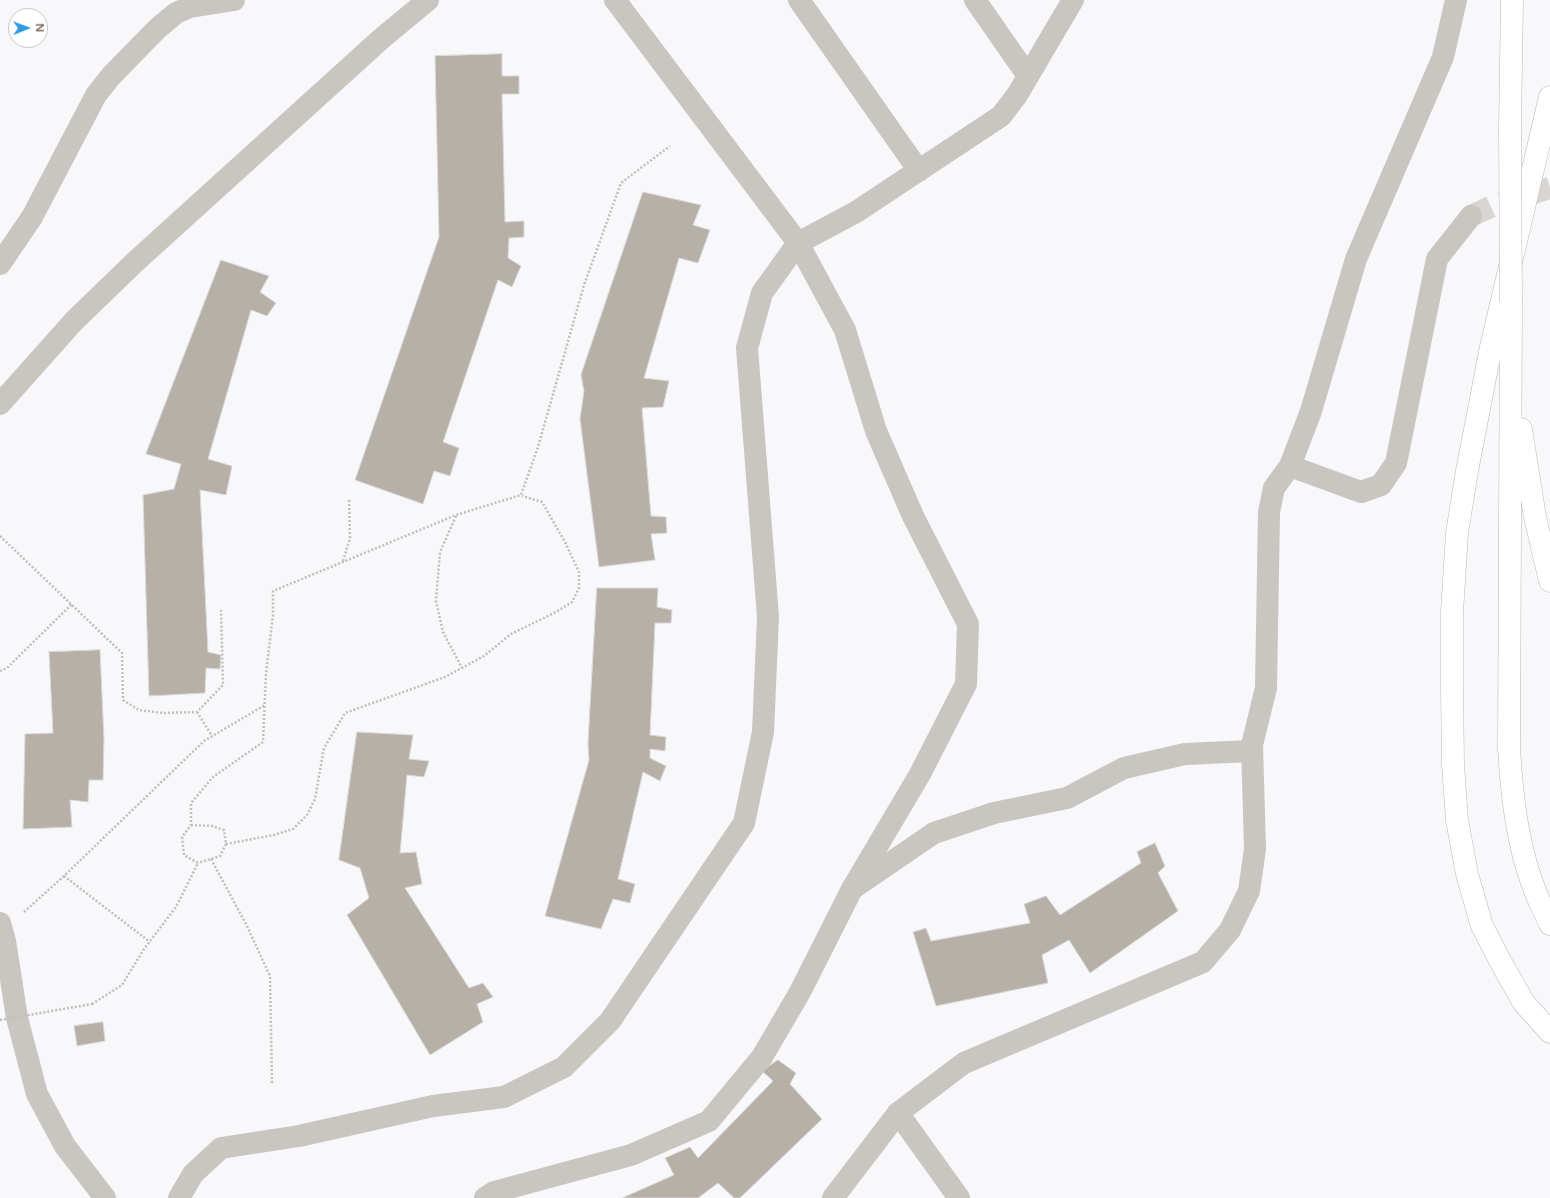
<!DOCTYPE html>
<html>
<head>
<meta charset="utf-8">
<style>
	body { margin:0 }
	#map { position:relative; width:1550px; height:1198px; overflow:hidden; background:#f8f7f9; font-family:"Varela Round",sans-serif }
	canvas { display:block }
	.north { position:absolute; left:8px; top:8px; width:40px; height:40px; box-sizing:border-box; background:#fff; border:1px solid #cbc6bf; border-radius:50%; rotate:89deg; font-size:11px; font-weight:700; line-height:16px; text-align:center; color:#7c7060 }
	.north::after { content:''; display:block; margin:auto; width:14px; height:18px; background:#2f9de2; clip-path:polygon(50% 0,100% 100%,50% 72%,0 100%) }
</style>
</head>
<body>
<div id="map">
<canvas width="1550" height="1198"></canvas>
<div class="north">N</div>
</div>
<script>
const ctx = document.querySelector('canvas').getContext('2d');
ctx.lineJoin = 'round';
function fillPath(path, color) { ctx.fillStyle = color; ctx.fill(path, 'evenodd'); }
function strokePath(path, color, width, dash) { ctx.strokeStyle = color; ctx.lineWidth = width; ctx.lineCap = dash ? 'butt' : 'round'; ctx.setLineDash(dash || []); ctx.stroke(path); }
const building = new Path2D(`
	M 502,54 L 502,76 L 519,76 L 519,94 L 502,94 L 505,222 L 524,221 L 524,237 L 509,238 L 508,258 L 521,266 L 512,287 L 498,280 L 443,442 L 459,448 L 450,476 L 434,471 L 423,504 L 355,480 L 439,237 L 435,56 Z
	M 643,192 L 701,205 L 693,225 L 710,230 L 698,263 L 679,258 L 644,378 L 669,381 L 663,407 L 642,408 L 651,516 L 666,517 L 667,533 L 651,534 L 655,560 L 599,567 L 580,419 L 584,391 L 581,375 Z
	M 221,260 L 269,276 L 260,292 L 276,303 L 267,316 L 251,310 L 208,459 L 232,466 L 226,495 L 200,490 L 208,652 L 221,655 L 220,669 L 206,668 L 205,693 L 149,696 L 143,495 L 174,489 L 181,464 L 146,454 Z
	M 597,588 L 658,588 L 657,607 L 672,610 L 671,623 L 655,623 L 650,735 L 666,737 L 665,751 L 650,749 L 650,758 L 666,766 L 660,781 L 643,772 L 618,879 L 635,884 L 630,903 L 613,899 L 601,929 L 545,916 L 589,760 L 588,743 Z
	M 100,650 L 104,739 L 103,780 L 89,780 L 88,802 L 70,800 L 72,827 L 23,829 L 25,734 L 53,733 L 49,652 Z
	M 357,732 L 413,735 L 409,759 L 429,761 L 424,777 L 407,775 L 400,853 L 416,852 L 422,884 L 405,888 L 469,988 L 483,983 L 493,997 L 477,1004 L 483,1022 L 430,1055 L 347,915 L 369,898 L 360,868 L 339,860 Z
	M 1155,843 L 1165,866 L 1158,873 L 1178,911 L 1090,973 L 1069,940 L 1042,955 L 1048,983 L 936,1006 L 913,932 L 926,928 L 931,941 L 1030,923 L 1024,904 L 1046,896 L 1060,915 L 1141,863 L 1137,852 Z
	M 103,1022 L 105,1041 L 77,1046 L 74,1026 Z
	M 778,1060 L 796,1073 L 790,1084 L 822,1119 L 740,1198 L 734,1198 L 718,1183 L 698,1198 L 622,1198 L 674,1175 L 665,1158 L 690,1147 L 698,1158 L 773,1081 L 762,1071 Z`);
fillPath(building, '#b7b0a7');
strokePath(building, '#dad9db', 1);
strokePath(new Path2D(`
	M 1471,216 L 1499,203 L 1550,188`), '#d9d5d3', 22, [22, 11]);
const motorway = new Path2D(`
	M 1550,97 L 1491,347 L 1467,471 L 1457,533 L 1452,612 L 1452,688 L 1453,765 L 1457,820 L 1467,874 L 1482,926 L 1504,968 L 1524,1003 L 1550,1032
	M 1511,302 L 1509,749 C 1512,796 1517,844 1534,888 C 1538,900 1545,912 1550,924
	M 1521,429 L 1535,517 L 1550,581`);
strokePath(motorway, '#bcb8b4', 23);
strokePath(new Path2D(`
	M 456,516 L 440,552 L 436,601 L 443,632 L 462,668
	M 0,536 L 122,653 L 123,700 L 139,710 L 163,713 L 197,712 L 223,685 L 221,610
	M 343,561 L 350,538 L 349,498
	M 0,671 L 7,668 L 72,604
	M 197,712 L 212,736
	M 191,825 L 212,826 L 224,830 L 226,844 L 220,856 L 198,863
	M 226,844 L 274,835 L 293,829 L 307,815 L 315,799 L 324,748 L 345,713 L 445,677 L 484,656 L 511,634 L 556,612 L 572,602 L 579,588 L 579,572 L 565,542 L 542,502 L 522,496
	M 211,859 L 247,926 L 270,976 L 272,1085
	M 64,876 L 150,942
	M 24,912 L 64,876 L 204,741 L 265,705
	M 92,1004 L 122,985 L 144,949 L 176,907 L 198,863 L 184,855 L 182,837 L 191,825 L 191,803 L 213,777 L 263,742 L 266,673 L 273,615 L 273,591 L 456,515 L 521,495 L 538,447 L 584,285 L 621,183 L 670,146`), '#c1bebb', 2.5, [2, 2]);
strokePath(new Path2D(`
	M 799,0 L 919,171
	M 975,0 L 1028,76
	M 0,264 L 32,217 L 96,95 L 111,76 L 157,29 L 176,13 L 190,7 L 234,0
	M 1290,466 L 1361,492 L 1381,485 L 1396,463 L 1437,259 L 1471,216
	M 852,889 L 934,833 L 994,813 L 1067,798 L 1124,768 L 1185,754 L 1252,751
	M 898,1113 L 959,1198
	M 179,1198 L 193,1174 L 221,1148 L 299,1136 L 433,1106 L 504,1097 L 564,1067 L 610,1021 L 744,823 L 763,732 L 768,617 L 747,348 L 762,293 L 798,243 L 856,212 L 1001,116 L 1017,95 L 1073,0`), '#c9c5c0', 22);
strokePath(new Path2D(`
	M 0,404 L 74,321 L 135,262 L 381,39 L 428,0
	M 0,923 L 5,941 L 17,1018 L 37,1094 L 65,1146 L 105,1198
	M 485,1198 L 494,1192 L 631,1155 L 709,1121 L 762,1057 L 800,992 L 852,889 L 920,774 L 966,684 L 968,624 L 913,516 L 876,431 L 845,330 L 798,243 L 615,0
	M 833,1198 L 898,1113 L 964,1063 L 1203,962 L 1230,930 L 1249,891 L 1255,849 L 1252,745 L 1266,688 L 1269,512 L 1274,488 L 1290,466 L 1311,411 L 1356,259 L 1443,57 L 1456,0`), '#c9c5c0', 22);
strokePath(motorway, '#fff', 22);
const motorwayBridge = new Path2D(`
	M 1511,302 L 1510,128 L 1512,0`);
strokePath(motorwayBridge, '#bcb8b4', 23, []);
strokePath(new Path2D(`
	M 0,1020 L 92,1004`), '#c1bebb', 2.5, [2, 2]);
strokePath(motorwayBridge, '#fff', 22);
</script>
</body>
</html>
